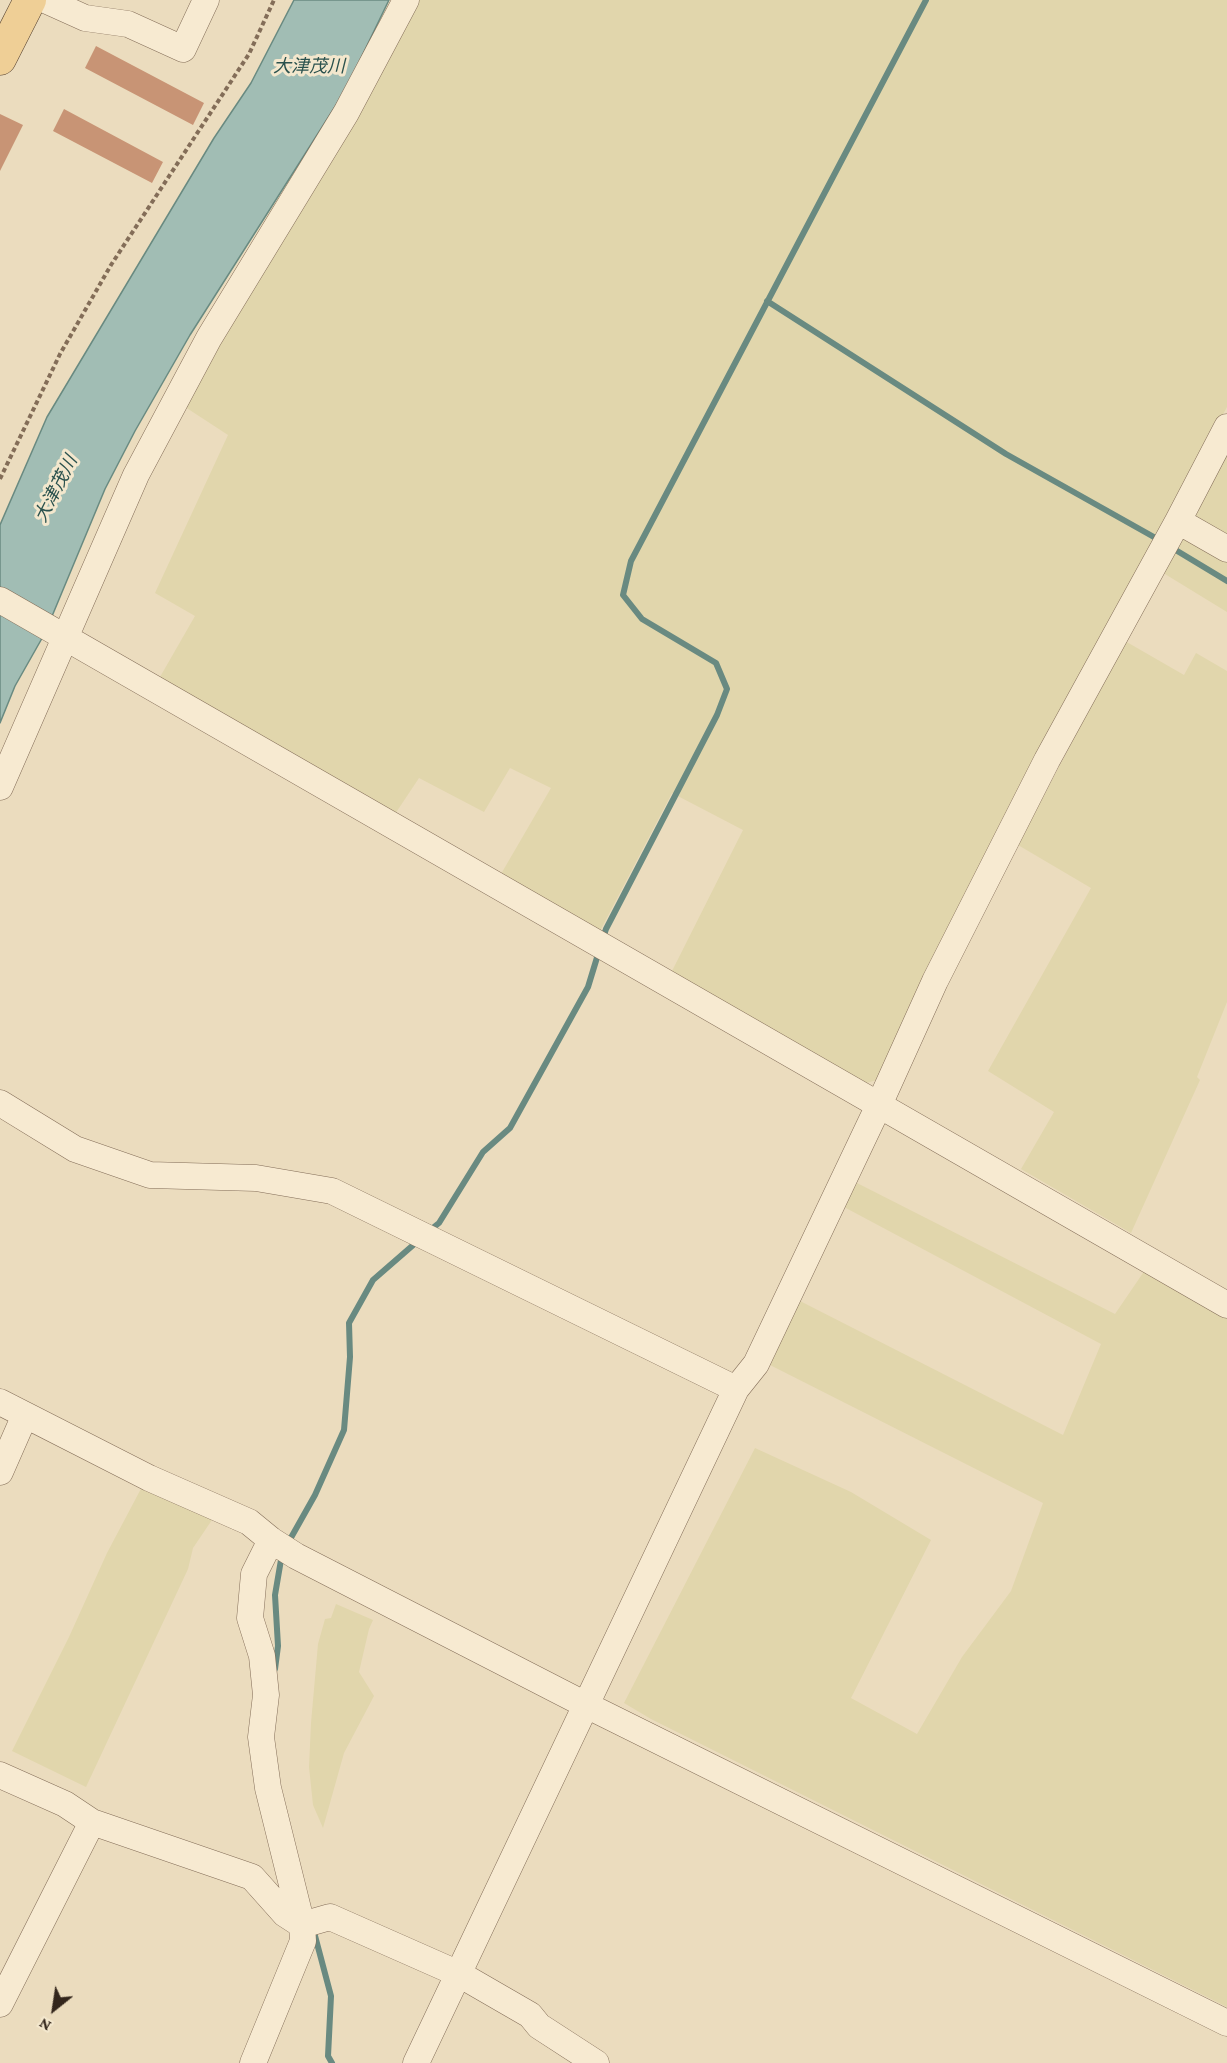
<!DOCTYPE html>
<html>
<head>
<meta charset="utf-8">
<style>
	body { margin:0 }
	#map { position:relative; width:1227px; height:2063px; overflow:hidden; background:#ebdcbe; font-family:"Crimson Pro",serif }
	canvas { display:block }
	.north { position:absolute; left:24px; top:1979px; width:60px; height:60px; -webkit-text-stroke:4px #f3e7cd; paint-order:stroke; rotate:210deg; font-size:16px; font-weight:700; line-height:24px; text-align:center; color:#33261c }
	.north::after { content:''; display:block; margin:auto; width:21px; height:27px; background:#33261c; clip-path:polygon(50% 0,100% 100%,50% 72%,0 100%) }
</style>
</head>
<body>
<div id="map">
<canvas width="1227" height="2063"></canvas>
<div class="north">N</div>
</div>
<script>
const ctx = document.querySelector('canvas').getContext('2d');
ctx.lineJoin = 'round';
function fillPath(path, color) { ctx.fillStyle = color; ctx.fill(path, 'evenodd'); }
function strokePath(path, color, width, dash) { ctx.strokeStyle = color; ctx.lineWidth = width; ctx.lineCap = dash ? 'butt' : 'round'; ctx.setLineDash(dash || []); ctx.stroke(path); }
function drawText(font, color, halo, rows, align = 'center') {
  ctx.font = font + ' "Crimson Pro","Noto Sans JP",serif'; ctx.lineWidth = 6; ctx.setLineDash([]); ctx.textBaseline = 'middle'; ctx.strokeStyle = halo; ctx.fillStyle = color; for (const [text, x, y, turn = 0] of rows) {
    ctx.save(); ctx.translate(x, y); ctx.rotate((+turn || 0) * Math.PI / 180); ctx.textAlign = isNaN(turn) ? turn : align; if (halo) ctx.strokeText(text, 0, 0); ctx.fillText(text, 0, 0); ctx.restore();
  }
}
fillPath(new Path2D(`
	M 413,0 L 1227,0 L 1227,407 L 1070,700 L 880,1079 L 863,1084 L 671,973 L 743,830 L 672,793 L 599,933 L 501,874 L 551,788 L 510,768 L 484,812 L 419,778 L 395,814 L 160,677 L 195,616 L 155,593 L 228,435 L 179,403 L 330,162 L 378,80 Z
	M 1227,446 L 1227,612 L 1160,571 Z
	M 1125,641 L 1184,675 L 1196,653 L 1227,671 L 1227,1002 L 1197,1077 L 1200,1080 L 1131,1233 L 1021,1169 L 1054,1112 L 988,1071 L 1091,888 L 1018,845 Z
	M 857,1183 L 1115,1314 L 1145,1270 L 1227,1316 L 1227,2007 L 651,1719 L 624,1703 L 755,1448 L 851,1492 L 931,1540 L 851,1698 L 917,1734 L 962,1657 L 1011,1591 L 1043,1503 L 768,1364 L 800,1301 L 1063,1435 L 1101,1344 L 844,1207 Z
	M 144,1483 L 216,1514 L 193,1548 L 188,1569 L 86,1787 L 12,1751 L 69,1637 L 107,1553 Z
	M 336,1604 L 373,1620 L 369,1629 L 359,1672 L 374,1696 L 344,1753 L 323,1828 L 313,1805 L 309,1767 L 311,1723 L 318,1644 L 325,1619 L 331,1618 Z`), '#e1d6ac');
const water = new Path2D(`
	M 294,0 L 389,0 L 345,91 L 190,335 L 135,431 L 105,489 L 45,633 L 15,686 L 0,723 L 0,525 L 47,417 L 214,138 L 251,83 Z`);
fillPath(water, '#a1bdb4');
strokePath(water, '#698a81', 1.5);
strokePath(new Path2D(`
	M 767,301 L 1006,454 L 1161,541
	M 1169,546 L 1227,581
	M 603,938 L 606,929 L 717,715 L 727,689 L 716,663 L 642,619 L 623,595 L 631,561 L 926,0
	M 429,1231 L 439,1223 L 483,1152 L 510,1128 L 588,987 L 599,951
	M 288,1543 L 315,1495 L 344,1430 L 350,1357 L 349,1323 L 373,1280 L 419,1240
	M 275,1669 L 278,1646 L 275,1595 L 282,1554
	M 314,1932 L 331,1996 L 328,2056 L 332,2063`), '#698a81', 6);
fillPath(new Path2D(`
	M 96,46 L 204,103 L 193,125 L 85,68 Z
	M 64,109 L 163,162 L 152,183 L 53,131 Z
	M 0,114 L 23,125 L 0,171 Z`), '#c89475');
const minor = new Path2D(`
	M 45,0 L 85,18 L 128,24 L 183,49 L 206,0
	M 1178,521 L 1227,549
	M 0,600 L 1227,1305
	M 0,787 L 136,475 L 209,338 L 346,113 L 406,0
	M 0,1103 L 75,1149 L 150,1175 L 256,1178 L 332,1191 L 736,1389
	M 0,1402 L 149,1478 L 249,1522 L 271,1540 L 296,1556 L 586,1705 L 1227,2023
	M 0,1472 L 25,1415
	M 0,1775 L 65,1804 L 92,1822
	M 0,2004 L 92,1822 L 252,1877 L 285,1914 L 302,1925 L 330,1917 L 459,1974 L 530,2015 L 539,2026 L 596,2063
	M 253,2063 L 303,1941 L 302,1925 L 268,1788 L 261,1737 L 266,1695 L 262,1656 L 250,1618 L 254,1574 L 271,1540
	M 416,2063 L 736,1389 L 756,1364 L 879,1105 L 935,981 L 1047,760 L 1178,521 L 1227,427`);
const major = new Path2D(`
	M 0,59 L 30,0`);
strokePath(minor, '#836d58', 27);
strokePath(major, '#503c2c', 33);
strokePath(new Path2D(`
	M 0,479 L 60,354 L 111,265 L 249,54 L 274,0`), '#836d58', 4, [4.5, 3]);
strokePath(minor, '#f7ead1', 26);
strokePath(major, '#efcf96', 32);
drawText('italic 18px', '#2b524e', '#f3e7cd', [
	["大津茂川",309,66],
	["大津茂川",56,489,-63]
]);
</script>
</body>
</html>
